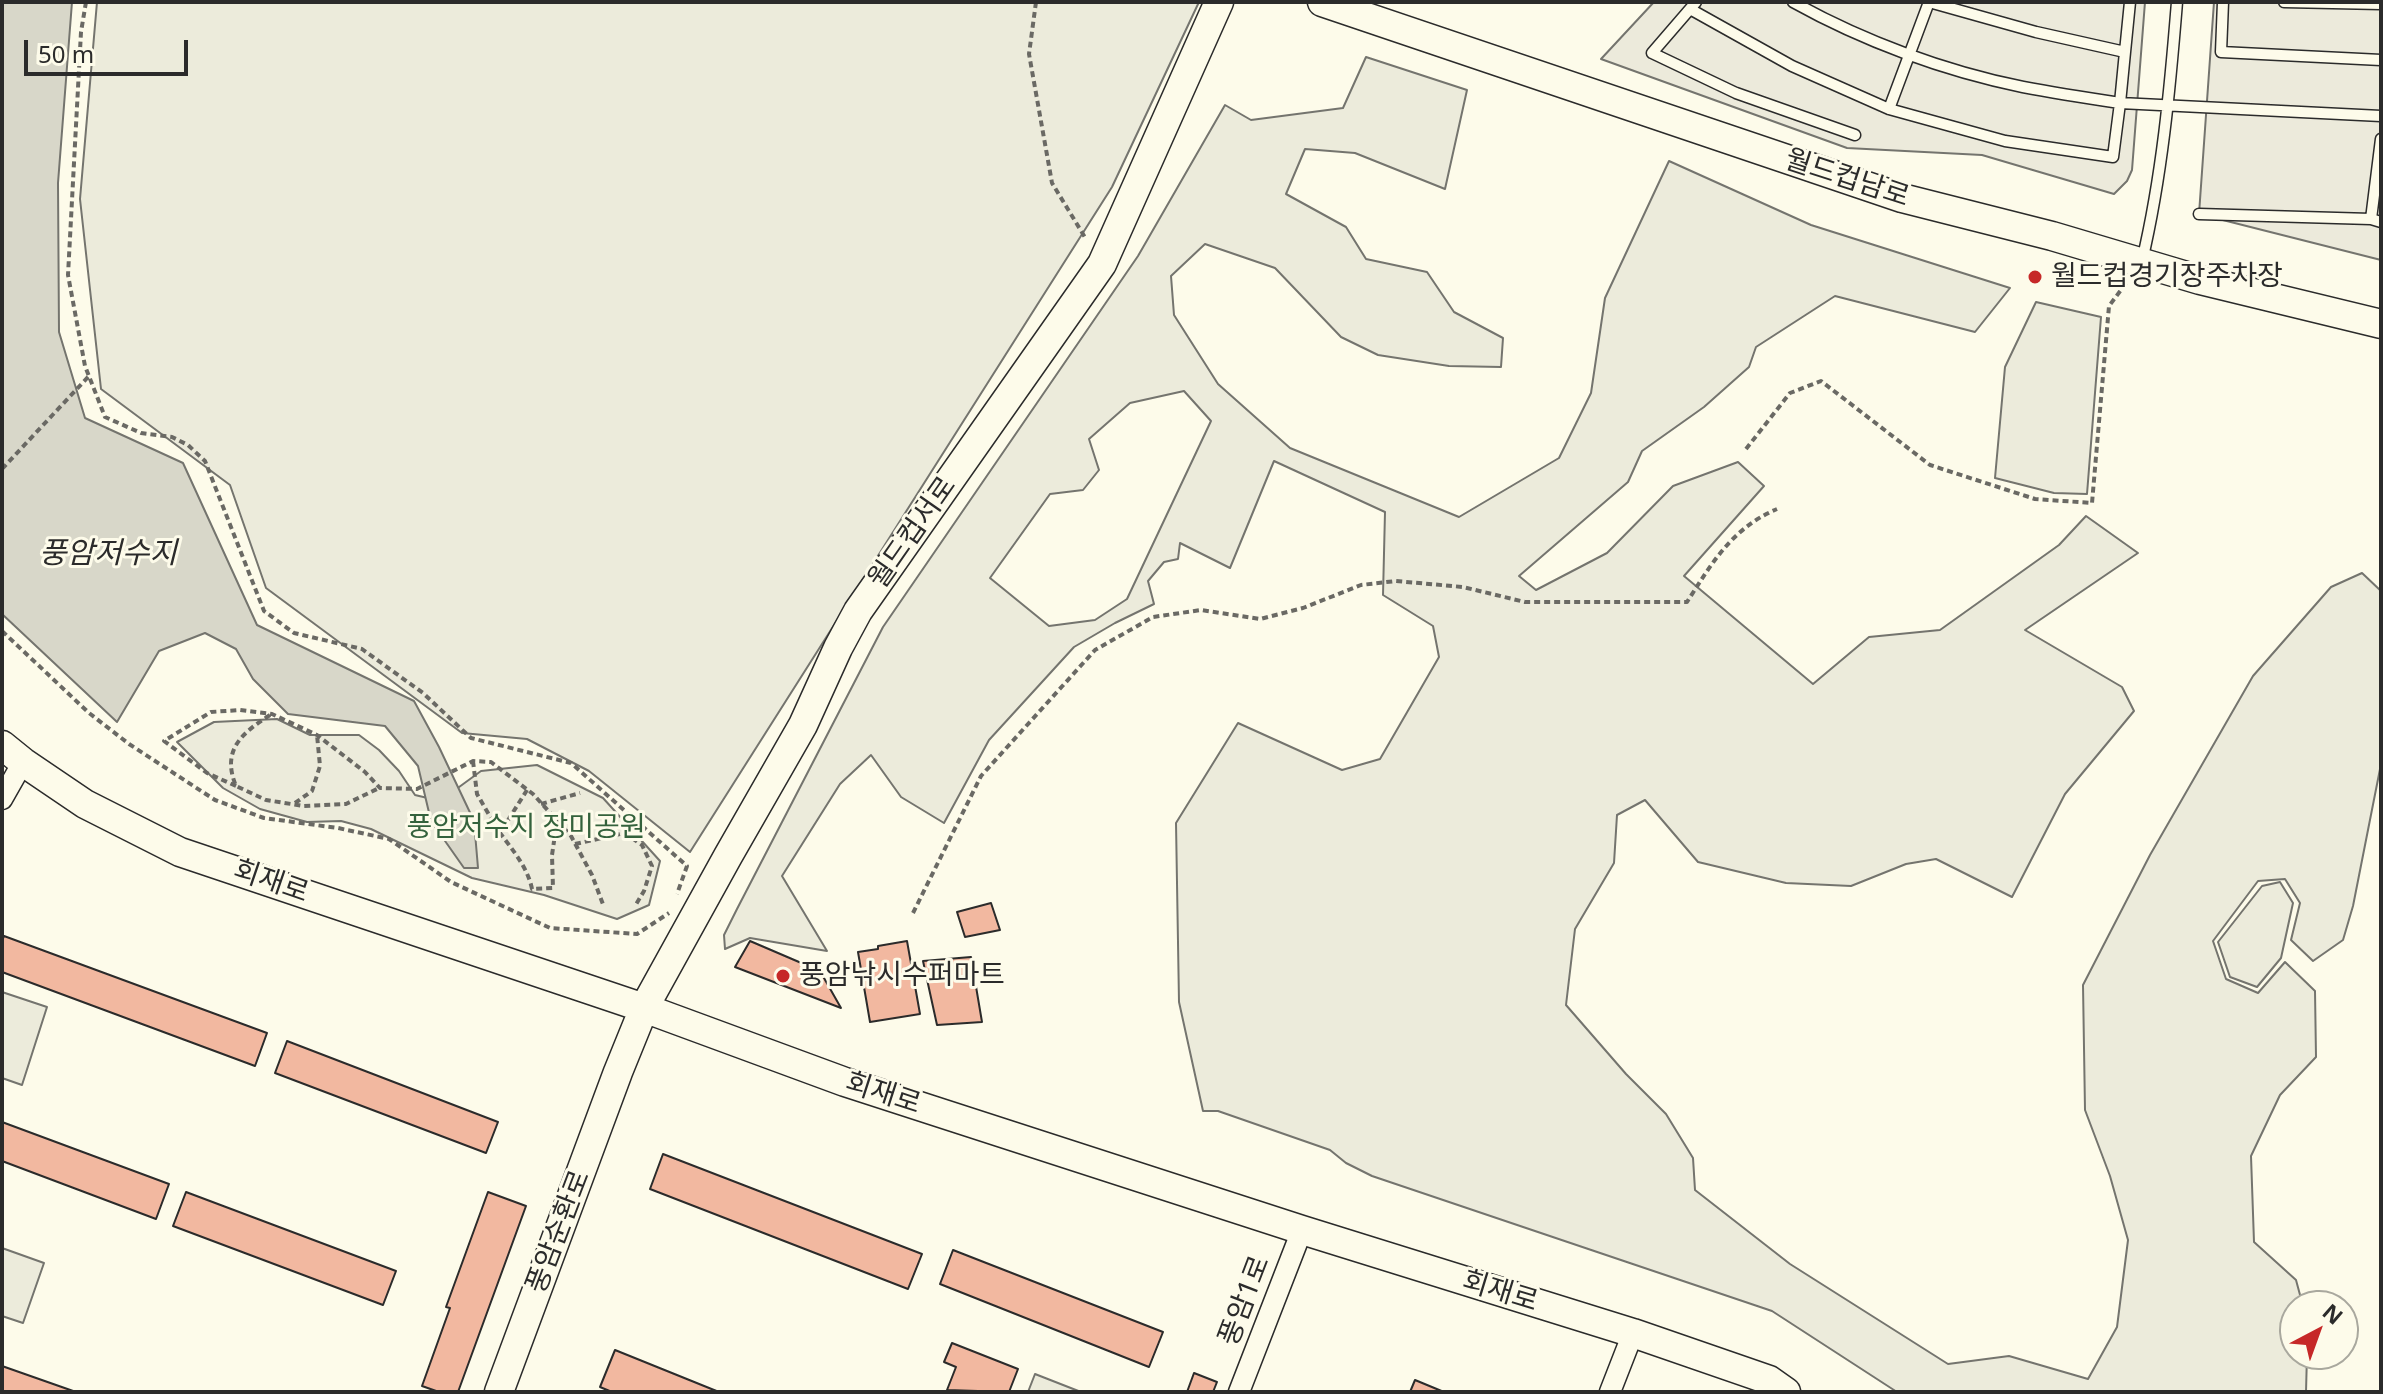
<!DOCTYPE html>
<html>
<head>
<meta charset="utf-8">
<style>
	body { margin:0 }
	#map { position:relative; width:2383px; height:1394px; overflow:hidden; background:#fdfbea; font-family:"Noto Sans",sans-serif }
	canvas { display:block }
	.frame { position:absolute; inset:0; border:4px solid #2b2b2b; pointer-events:none }
	.north { position:absolute; left:2279px; top:1290px; width:80px; height:80px; box-sizing:border-box; background:#fdfbea; border:2px solid #a9a89e; border-radius:50%; rotate:41deg; font-size:22px; font-weight:700; line-height:32px; text-align:center; color:#2b2b2b }
	.north::after { content:''; display:block; margin:auto; width:28px; height:36px; background:#c62828; clip-path:polygon(50% 0,100% 100%,50% 72%,0 100%) }
	.scale { position:absolute; left:24px; top:40px; width:164px; height:36px; box-sizing:border-box; border:4px solid #2b2b2b; border-top:0; padding-left:10px; font-size:24px; line-height:28px; white-space:nowrap; color:#2b2b2b; -webkit-text-stroke:6px #fdfbea; paint-order:stroke }
</style>
</head>
<body>
<div id="map">
<canvas width="2383" height="1394"></canvas>
<div class="frame"></div>
<div class="north">N</div>
<div class="scale">50 m</div>
</div>
<script>
const ctx = document.querySelector('canvas').getContext('2d');
ctx.lineJoin = 'round';
function fillPath(path, color) { ctx.fillStyle = color; ctx.fill(path, 'evenodd'); }
function strokePath(path, color, width, dash) { ctx.strokeStyle = color; ctx.lineWidth = width; ctx.lineCap = dash ? 'butt' : 'round'; ctx.setLineDash(dash || []); ctx.stroke(path); }
function drawText(font, color, halo, rows, align = 'center') {
  ctx.font = font + ' "Noto Sans","Noto Sans KR",sans-serif'; ctx.lineWidth = 6; ctx.setLineDash([]); ctx.textBaseline = 'middle'; ctx.strokeStyle = halo; ctx.fillStyle = color; for (const [text, x, y, turn = 0] of rows) {
    ctx.save(); ctx.translate(x, y); ctx.rotate((+turn || 0) * Math.PI / 180); ctx.textAlign = isNaN(turn) ? turn : align; if (halo) ctx.strokeText(text, 0, 0); ctx.fillText(text, 0, 0); ctx.restore();
  }
}
const green = new Path2D(`
	M 97,2 L 1199,2 L 1112,187 L 690,852 L 589,771 L 527,739 L 462,733 L 266,588 L 230,485 L 101,389 L 80,199 Z
	M 1366,57 L 1467,90 L 1445,189 L 1355,153 L 1305,149 L 1286,194 L 1346,227 L 1366,259 L 1427,272 L 1454,312 L 1503,338 L 1501,367 L 1449,366 L 1378,355 L 1341,337 L 1275,268 L 1205,244 L 1171,276 L 1174,315 L 1218,384 L 1290,448 L 1459,517 L 1559,458 L 1591,393 L 1605,298 L 1669,161 L 1811,225 L 2010,288 L 1975,332 L 1835,296 L 1756,347 L 1749,367 L 1704,407 L 1642,451 L 1628,482 L 1519,576 L 1536,590 L 1607,553 L 1673,486 L 1738,462 L 1764,486 L 1684,576 L 1813,684 L 1869,637 L 1940,630 L 2059,545 L 2086,516 L 2138,553 L 2025,630 L 2122,687 L 2134,711 L 2065,794 L 2012,897 L 1936,859 L 1906,864 L 1851,886 L 1786,883 L 1698,862 L 1645,800 L 1617,815 L 1614,863 L 1575,929 L 1566,1005 L 1626,1074 L 1666,1114 L 1693,1158 L 1695,1190 L 1790,1264 L 1948,1364 L 2009,1356 L 2088,1379 L 2117,1327 L 2128,1240 L 2110,1176 L 2085,1110 L 2083,985 L 2150,855 L 2253,676 L 2331,587 L 2362,573 L 2381,591 L 2381,764 L 2353,906 L 2343,940 L 2313,961 L 2291,940 L 2300,903 L 2285,879 L 2258,881 L 2213,941 L 2226,979 L 2258,993 L 2285,962 L 2315,991 L 2316,1057 L 2280,1095 L 2251,1156 L 2254,1242 L 2296,1280 L 2303,1306 L 2295,1306 L 2295,1354 L 2307,1354 L 2306,1392 L 1897,1392 L 1772,1311 L 1372,1176 L 1346,1163 L 1330,1150 L 1218,1111 L 1203,1111 L 1179,1002 L 1176,823 L 1238,723 L 1342,770 L 1380,759 L 1439,657 L 1433,626 L 1383,595 L 1385,512 L 1274,461 L 1230,568 L 1180,543 L 1178,559 L 1164,562 L 1148,581 L 1154,604 L 1115,623 L 1074,647 L 989,740 L 944,823 L 901,797 L 871,755 L 840,784 L 782,876 L 827,951 L 750,938 L 725,949 L 724,935 L 737,909 L 883,627 L 1138,256 L 1225,105 L 1251,120 L 1343,108 ZM 1184,391 L 1211,421 L 1127,599 L 1095,620 L 1049,626 L 990,578 L 1050,494 L 1083,490 L 1099,470 L 1089,439 L 1130,403 Z
	M 2036,302 L 2101,317 L 2087,494 L 2054,493 L 1995,478 L 2005,367 Z
	M 277,719 L 310,735 L 359,735 L 379,750 L 399,771 L 415,795 L 440,801 L 481,771 L 537,765 L 603,798 L 660,861 L 649,905 L 617,919 L 544,895 L 472,878 L 371,829 L 341,821 L 307,822 L 260,809 L 223,788 L 177,742 L 214,722 Z
	M 2280,882 L 2293,903 L 2281,958 L 2257,987 L 2230,977 L 2218,942 L 2262,886 Z
	M 2,992 L 47,1007 L 22,1085 L 2,1078 Z
	M 2,1248 L 44,1263 L 23,1323 L 2,1316 Z
	M 1035,1374 L 1081,1392 L 1028,1392 Z`);
fillPath(green, '#ecebdb');
strokePath(green, '#74746e', 2);
const parking = new Path2D(`
	M 1654,2 L 2145,2 L 2132,170 L 2127,181 L 2114,194 L 1982,155 L 1847,148 L 1601,59 Z
	M 2214,2 L 2381,2 L 2381,260 L 2199,214 Z`);
fillPath(parking, '#eceadb');
strokePath(parking, '#74746e', 2);
const water = new Path2D(`
	M 2,2 L 72,2 L 58,183 L 59,332 L 85,418 L 183,463 L 257,625 L 414,701 L 439,747 L 474,821 L 478,868 L 464,868 L 431,821 L 418,766 L 385,726 L 288,714 L 253,679 L 236,649 L 205,633 L 159,651 L 117,722 L 2,614 Z`);
fillPath(water, '#d8d7c9');
strokePath(water, '#74746e', 2);
const building = new Path2D(`
	M 991,903 L 1000,930 L 965,937 L 957,912 Z
	M 4,936 L 267,1033 L 255,1066 L 2,972 L 2,941 Z
	M 750,941 L 820,971 L 841,1008 L 735,967 Z
	M 907,941 L 920,1014 L 870,1022 L 858,952 L 878,949 L 878,946 Z
	M 971,957 L 982,1022 L 937,1025 L 923,961 Z
	M 287,1041 L 498,1122 L 486,1153 L 275,1073 Z
	M 2,1122 L 169,1184 L 156,1219 L 2,1161 Z
	M 663,1154 L 922,1254 L 908,1289 L 650,1189 Z
	M 186,1192 L 396,1271 L 383,1305 L 173,1226 Z
	M 488,1192 L 526,1206 L 458,1392 L 439,1392 L 422,1386 L 450,1308 L 446,1307 Z
	M 953,1250 L 1163,1332 L 1149,1367 L 940,1284 Z
	M 952,1343 L 1018,1369 L 1009,1392 L 947,1390 L 956,1367 L 944,1362 Z
	M 615,1350 L 719,1392 L 612,1392 L 600,1387 Z
	M 2,1366 L 76,1392 L 2,1392 Z
	M 1194,1373 L 1217,1382 L 1213,1392 L 1187,1392 Z
	M 1415,1380 L 1444,1392 L 1410,1392 Z`);
fillPath(building, '#f2b8a0');
strokePath(building, '#2b2b2b', 2);
const lane = new Path2D(`
	M 1696,2 L 1652,53 L 1736,93 L 1855,135
	M 1929,2 L 2036,32 L 2125,52 L 2130,2
	M 2223,2 L 2221,52 L 2381,60
	M 2284,2 L 2381,4
	M 1690,9 L 1792,66 L 1889,109 L 2005,141 L 2113,157 L 2120,103 C 2087,98 2055,93 2023,87 C 1944,71 1863,41 1793,2
	M 2125,52 L 2120,103 L 2381,116
	M 1889,109 L 1929,2
	M 2199,214 L 2371,219 L 2381,222
	M 2371,219 L 2381,139
	M 2142,261 C 2162,176 2170,89 2177,2`);
const street = new Path2D(`
	M 2,799 L 23,762
	M 1239,1392 L 1302,1230
	M 1610,1392 L 1633,1333`);
const secondary = new Path2D(`
	M 1322,2 L 1902,198 L 2052,236 L 2200,280 L 2381,324
	M 2,745 L 23,762 L 85,804 L 180,852 L 644,1008 L 845,1082 L 1302,1230 L 1633,1333 L 1769,1380 L 1786,1392
	M 499,1392 L 618,1072 L 644,1008 L 728,856 L 803,725 L 838,648 L 858,611 L 1102,264 L 1219,2`);
strokePath(lane, '#2b2b2b', 13);
strokePath(street, '#2b2b2b', 23);
strokePath(secondary, '#2b2b2b', 31);
strokePath(new Path2D(`
	M 86,2 L 81,32 L 68,275 L 85,366 L 105,417 L 141,433 L 172,437 L 188,445 L 205,461 L 264,611 L 294,633 L 362,649 L 423,693 L 471,738 L 571,763 L 687,866 L 677,894
	M 1036,2 L 1029,54 L 1052,183 L 1086,239
	M 1746,449 L 1790,393 L 1821,381 L 1930,465 L 2035,499 L 2092,503 L 2109,306 L 2127,282
	M 2,469 L 89,376
	M 2,631 L 89,713 L 129,744 L 215,800 L 264,818 L 338,828 L 389,839 L 451,882 L 550,928 L 637,934 L 669,913
	M 270,715 C 242,733 221,750 236,786 L 266,800 L 304,806 L 346,804 L 379,788
	M 473,761 L 477,794 L 499,832
	M 236,786 L 207,773 L 164,741 L 211,712 L 240,710 L 272,714 L 317,735 L 365,772 L 380,788 L 417,789 L 473,761 L 491,762 L 533,794 L 571,836 L 592,875 L 604,907
	M 527,790 L 500,833 C 512,849 528,868 532,889 L 553,888 L 552,855 L 557,821
	M 295,803 L 312,791 L 320,766 L 317,735
	M 541,804 L 580,793
	M 575,844 L 625,833 L 642,845 L 652,866 L 644,891 L 635,906
	M 913,913 L 981,776 L 1095,650 L 1153,617 L 1201,610 L 1260,619 L 1303,608 L 1361,585 L 1396,581 L 1463,587 L 1525,602 L 1687,602 C 1712,563 1732,528 1777,509`), '#6a6964', 4, [6, 4]);
strokePath(lane, '#fdfbea', 10);
strokePath(street, '#fdfbea', 20);
strokePath(secondary, '#fdfbea', 28);
for (const [x, y, r, color] of [
	[2035,277,8,"#c62828"],
	[783,976,8,"#c62828"]
]) { const dot = new Path2D(); dot.arc(x, y, r, 0, 2 * Math.PI); ctx.fillStyle = color; ctx.fill(dot); strokePath(dot, '#fdfbea', 3); }
drawText('28px', '#2b2b2b', '#fdfbea', [
	["월드컵남로",1847,179,18],
	["월드컵서로",913,533,-55],
	["회재로",271,882,19],
	["회재로",883,1094,18],
	["풍암순환로",559,1232,-69],
	["회재로",1500,1292,17],
	["풍암1로",1245,1301,-69]
]);
drawText('28px', '#2b2b2b', '#fdfbea', [
	["월드컵경기장주차장",2051,277],
	["풍암낚시수퍼마트",799,976]
], 'left');
drawText('28px', '#34623c', '#fdfbea', [
	["풍암저수지 장미공원",526,828]
]);
drawText('italic 30px', '#2b2b2b', '#fdfbea', [
	["풍암저수지",108,554]
]);
</script>
</body>
</html>
